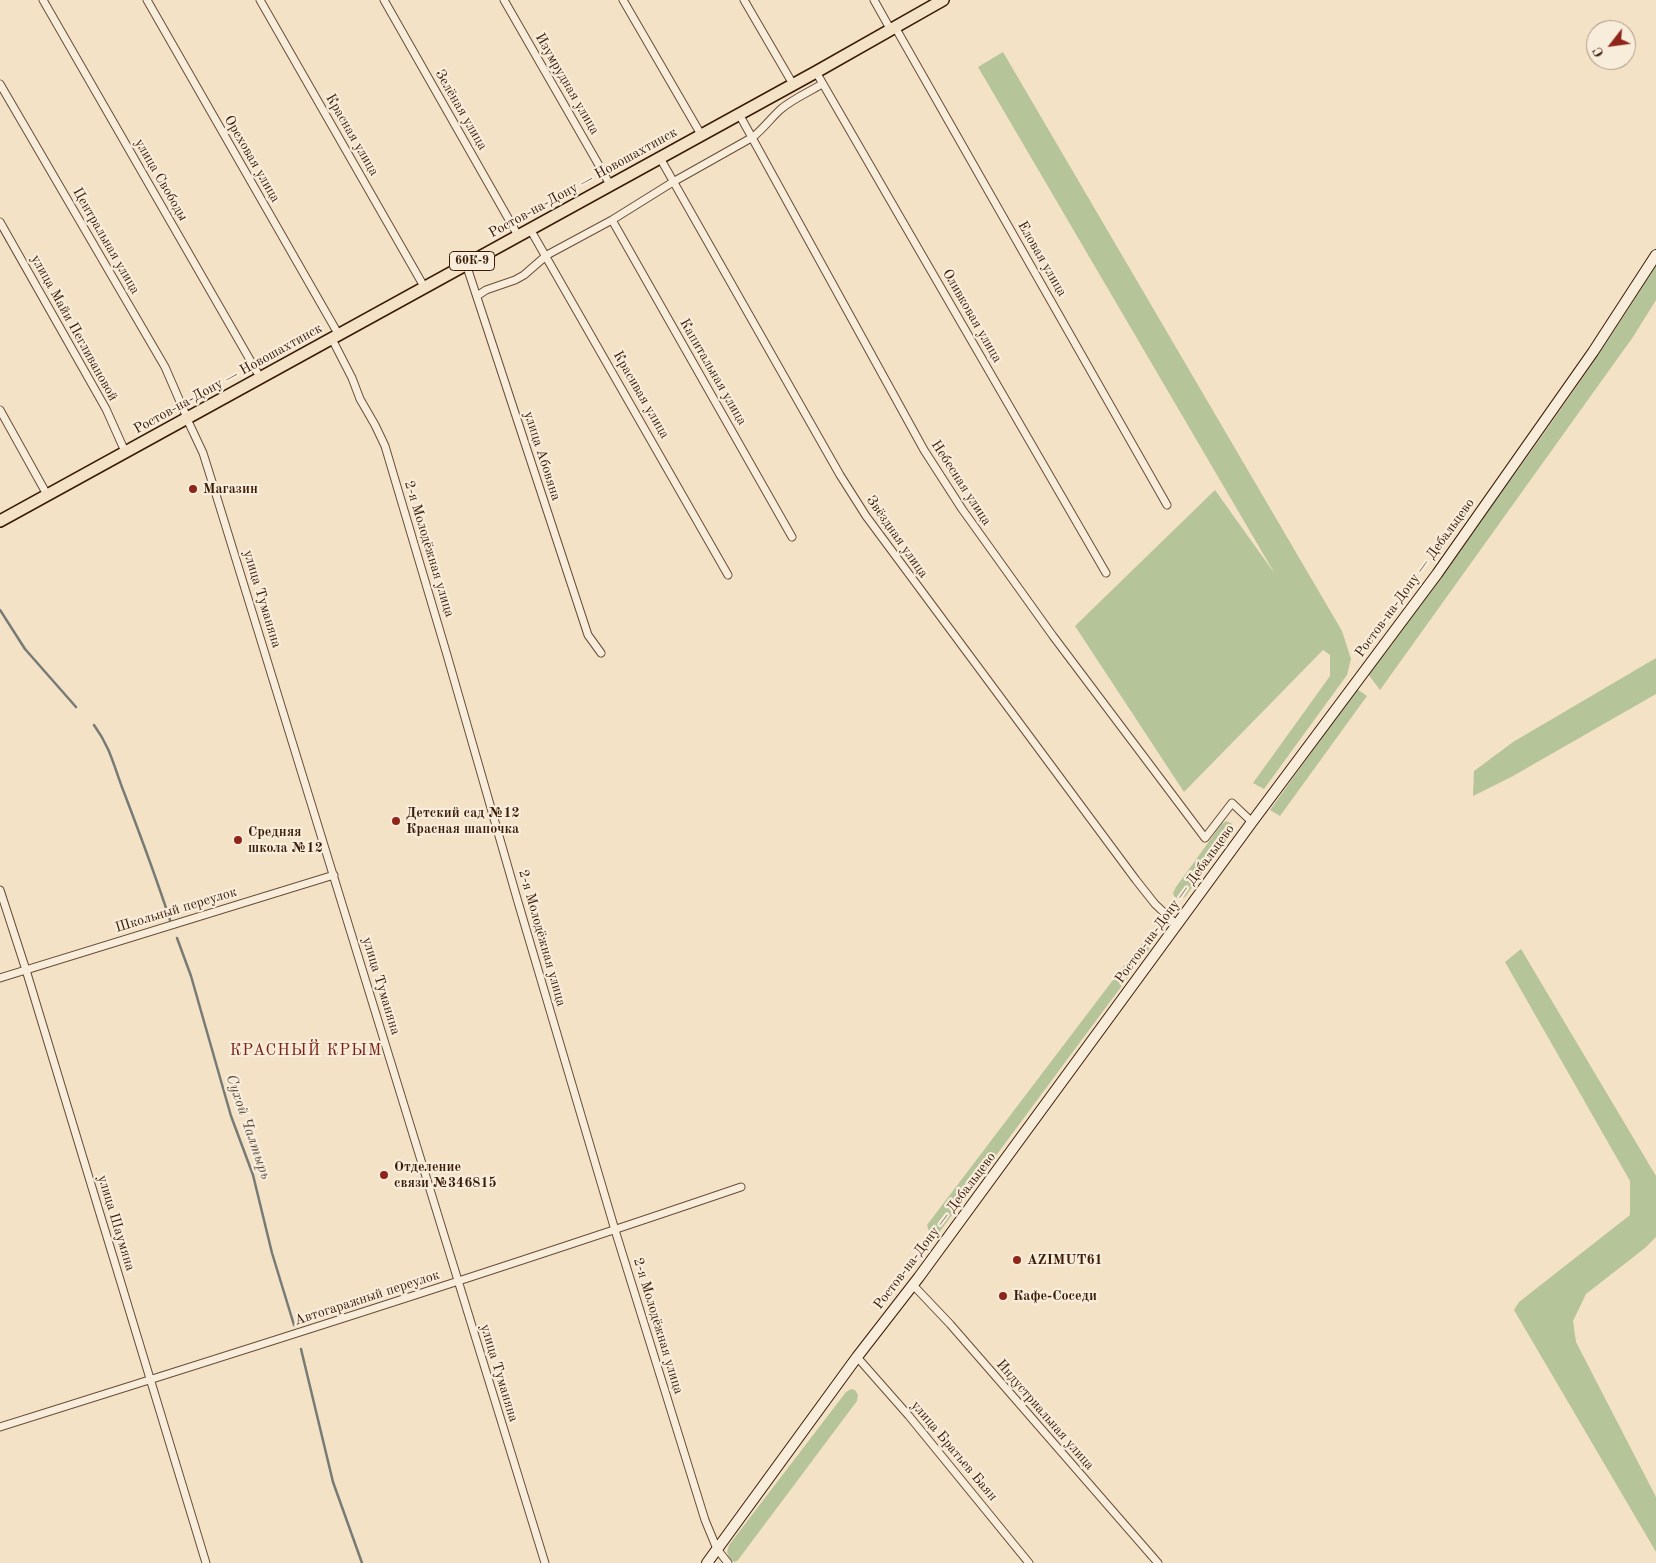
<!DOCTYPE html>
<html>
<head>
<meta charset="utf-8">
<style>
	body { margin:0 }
	#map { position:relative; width:1656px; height:1563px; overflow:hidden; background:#f4e2c7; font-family:"Old Standard TT",serif }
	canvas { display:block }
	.north { position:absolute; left:1586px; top:20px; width:50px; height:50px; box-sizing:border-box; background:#f8ecdb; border:1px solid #ac9886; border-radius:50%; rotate:240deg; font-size:14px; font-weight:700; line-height:20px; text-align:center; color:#391b06 }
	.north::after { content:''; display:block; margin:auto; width:18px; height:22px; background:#8f2418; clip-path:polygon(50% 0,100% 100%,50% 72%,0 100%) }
</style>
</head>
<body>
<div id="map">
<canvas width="1656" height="1563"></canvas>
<div class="north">С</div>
</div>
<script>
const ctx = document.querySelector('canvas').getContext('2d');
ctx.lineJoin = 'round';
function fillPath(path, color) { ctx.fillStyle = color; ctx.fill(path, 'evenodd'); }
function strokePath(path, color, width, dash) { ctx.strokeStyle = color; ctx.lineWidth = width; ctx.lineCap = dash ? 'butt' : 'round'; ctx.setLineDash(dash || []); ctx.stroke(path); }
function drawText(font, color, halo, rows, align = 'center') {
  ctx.font = font + ' "Old Standard TT",serif'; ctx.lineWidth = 4.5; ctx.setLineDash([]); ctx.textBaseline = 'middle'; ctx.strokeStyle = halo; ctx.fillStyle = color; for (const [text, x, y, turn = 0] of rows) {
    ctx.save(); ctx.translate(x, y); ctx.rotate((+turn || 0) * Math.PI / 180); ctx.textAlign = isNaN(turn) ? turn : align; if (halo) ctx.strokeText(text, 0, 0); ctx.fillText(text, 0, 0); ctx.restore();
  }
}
fillPath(new Path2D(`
	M 1003,52 L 1342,631 L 1351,659 L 1347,675 L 1264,789 L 1253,783 L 1330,676 L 1330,655 L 1323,650 L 1184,792 L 1075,626 L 1215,490 L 1275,574 L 978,67 Z
	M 1656,265 L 1656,300 L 1633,337 L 1380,690 L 1368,674 C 1466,539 1569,407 1656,265 Z
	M 1656,658 L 1656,694 L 1513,776 L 1473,796 L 1474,771 L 1513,742 Z
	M 1357,689 L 1367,696 L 1280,816 L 1270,810 Z
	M 1226,821 L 1231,823 L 1234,827 L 1231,835 L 1185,897 L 1178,899 L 1174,896 L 1173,893 L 1176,887 L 1221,825 Z
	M 1158,932 L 1155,941 L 932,1242 L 927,1225 L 1138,947 Z
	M 1521,949 L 1656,1176 L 1656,1237 L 1645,1248 L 1586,1294 L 1573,1321 L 1576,1342 L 1656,1497 L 1656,1552 L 1514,1310 L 1519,1302 L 1630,1215 L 1630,1181 L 1505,962 Z
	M 851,1389 L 855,1390 L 858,1395 L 857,1401 L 738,1560 L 735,1562 L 730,1560 L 727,1552 L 729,1545 L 846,1392 Z`), '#b6c49a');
strokePath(new Path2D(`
	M 0,610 L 25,649 L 76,707
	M 94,725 C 112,750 114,768 125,795 C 141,837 156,877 170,920
	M 177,938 L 191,976 L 231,1116 L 253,1175 L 272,1253 L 294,1325
	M 301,1349 L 333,1482 L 362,1563`), '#777b75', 2.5);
const street = new Path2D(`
	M 43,0 L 257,372
	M 147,0 L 336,330
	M 260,0 L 422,283
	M 384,0 L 516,232
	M 504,0 L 608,181
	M 623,0 L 699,131
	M 744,0 L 790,79
	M 874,0 L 888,25
	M 895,27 L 1167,505
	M 816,72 L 1106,573
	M 0,84 L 165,367 L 185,413
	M 739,114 L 924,450 L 962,509 L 1053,636 L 1205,838 L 1232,803 L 1252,822
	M 660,158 L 840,475 L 866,516 L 1136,880 L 1155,904 L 1176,924
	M 612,220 L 792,537
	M 0,222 L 106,409 L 123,447
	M 530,229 L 728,575
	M 466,264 L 588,635 L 601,653
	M 477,296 L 486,290 L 515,280 L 524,275 L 547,255 L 612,220 L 673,182 L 753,137 C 763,129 771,118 781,109 C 793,99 809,92 822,84
	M 332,339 L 352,378 L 360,399 L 375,425 L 385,446 L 447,655 L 518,902 L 615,1230 L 705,1520 L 717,1549 L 728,1563
	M 0,410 L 45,491
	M 187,419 L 203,453 L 214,488 L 545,1563
	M 0,890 L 26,970 L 206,1563
	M 0,978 L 334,875
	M 913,1285 L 950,1324 L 1158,1563
	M 857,1357 L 909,1416 L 1029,1563
	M 0,1427 C 248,1349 495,1271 741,1187`);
const secondary = new Path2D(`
	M 707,1563 L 857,1357 L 919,1277 L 1252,822 L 1437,574 L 1593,352 L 1656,255`);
const primary = new Path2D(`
	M 0,521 L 816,72 L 943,0`);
strokePath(street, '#684d36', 9);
strokePath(secondary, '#391b06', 12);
strokePath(primary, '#391b06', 14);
strokePath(street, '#f8ecdb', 7);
strokePath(secondary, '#f8ecdb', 10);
strokePath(primary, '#f4e2c7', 11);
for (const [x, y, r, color] of [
	[193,489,5,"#8f2418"],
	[396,821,5,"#8f2418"],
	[238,840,5,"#8f2418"],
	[384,1175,5,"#8f2418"],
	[1017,1260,5,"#8f2418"],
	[1003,1296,5,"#8f2418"]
]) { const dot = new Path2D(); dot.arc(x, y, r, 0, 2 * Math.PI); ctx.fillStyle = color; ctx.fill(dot); strokePath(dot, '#f8ecdb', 2); }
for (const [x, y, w] of [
	[472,261,45]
]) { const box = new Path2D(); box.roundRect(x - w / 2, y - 9.5, w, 19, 4); ctx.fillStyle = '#f8ecdb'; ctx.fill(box); strokePath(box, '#391b06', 1); }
drawText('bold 12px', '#391b06', null, [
	["60К-9",472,261]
]);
drawText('14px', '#391b06', '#f8ecdb', [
	["Изумрудная улица",567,84,60],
	["Зелёная улица",461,110,60],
	["Красная улица",352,135,60],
	["Ореховая улица",252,159,60],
	["улица Свободы",161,180,60],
	["Ростов-на-Дону — Новошахтинск",583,183,-29],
	["Центральная улица",106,241,60],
	["Еловая улица",1042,259,60],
	["Оливковая улица",972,316,60],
	["улица Майи Пегливановой",74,328,61],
	["Капитальная улица",713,372,60],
	["Ростов-на-Дону — Новошахтинск",228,379,-29],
	["Красивая улица",641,395,60],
	["улица Абовяна",542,456,72],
	["Небесная улица",961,483,57],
	["Звёздная улица",897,537,55],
	["2-я Молодёжная улица",429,549,73],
	["Ростов-на-Дону — Дебальцево",1415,578,-54],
	["улица Туманяна",262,599,73],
	["Ростов-на-Дону — Дебальцево",1175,904,-54],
	["Школьный переулок",176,910,-17],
	["2-я Молодёжная улица",542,938,74],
	["улица Туманяна",381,986,73],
	["улица Шаумяна",116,1223,73],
	["Ростов-на-Дону — Дебальцево",935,1231,-53],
	["Автогаражный переулок",367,1298,-18],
	["2-я Молодёжная улица",658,1326,73],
	["улица Туманяна",499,1373,73],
	["Индустриальная улица",1045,1415,49],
	["улица Братьев Баян",954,1451,50]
]);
drawText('bold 14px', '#391b06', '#f8ecdb', [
	["Магазин",203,489],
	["Детский сад №12",406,813],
	["Красная шапочка",406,829],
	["Средняя",248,832],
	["школа №12",248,848],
	["Отделение",394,1167],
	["связи №346815",394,1183],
	["AZIMUT61",1027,1260],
	["Кафе-Соседи",1013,1296]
], 'left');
drawText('italic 15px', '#584b3e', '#f8ecdb', [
	["Сухой Чалтырь",248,1127,71]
]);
ctx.letterSpacing = '1px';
drawText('16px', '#7a1f14', '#f8ecdb', [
	["КРАСНЫЙ КРЫМ",306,1051]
]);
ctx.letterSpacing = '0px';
</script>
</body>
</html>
